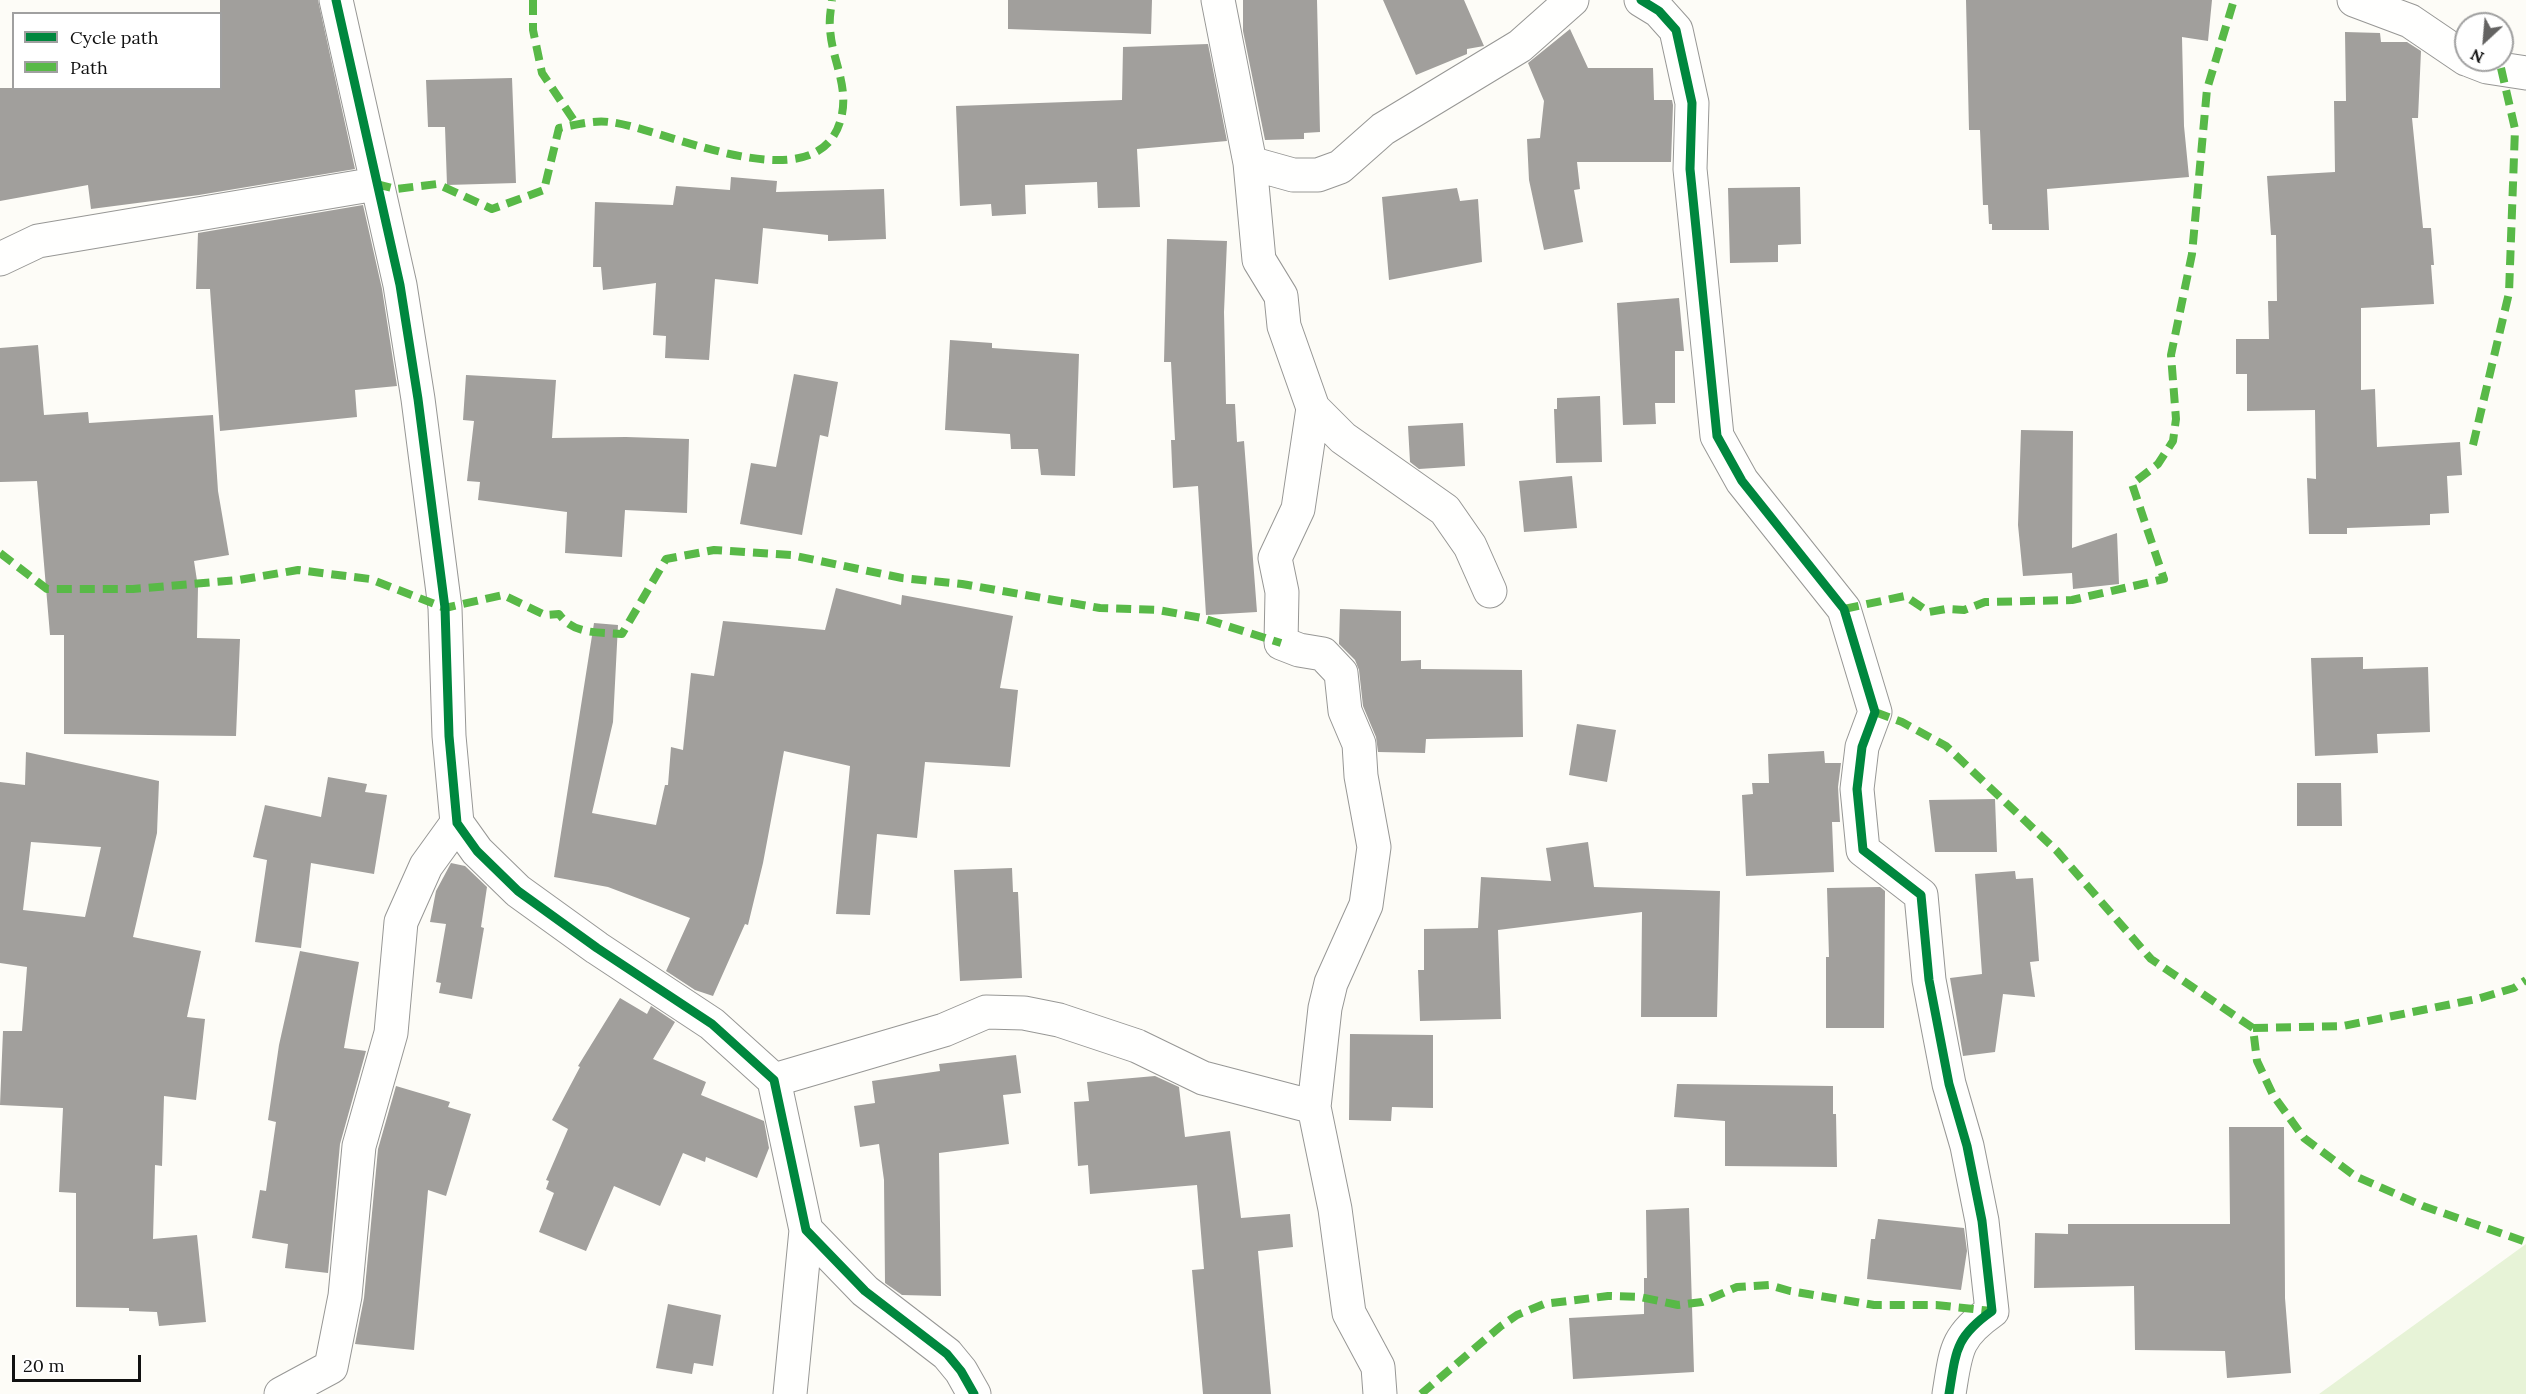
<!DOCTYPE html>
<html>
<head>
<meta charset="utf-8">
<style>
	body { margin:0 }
	#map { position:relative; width:2526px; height:1394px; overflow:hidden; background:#fdfcf7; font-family:Lora,serif }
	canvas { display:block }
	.legend { position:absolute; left:12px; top:12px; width:210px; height:78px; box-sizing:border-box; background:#fff; border:2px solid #a0a0a0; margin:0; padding:8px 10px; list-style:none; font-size:18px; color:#111 }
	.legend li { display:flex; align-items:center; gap:12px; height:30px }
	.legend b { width:30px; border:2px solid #a0a0a0 }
	.north { position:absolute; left:2454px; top:12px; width:60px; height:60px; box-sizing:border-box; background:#fff; border:2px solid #a0a0a0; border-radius:50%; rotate:206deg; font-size:16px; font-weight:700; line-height:24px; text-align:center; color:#111 }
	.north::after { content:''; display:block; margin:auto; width:21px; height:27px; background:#646362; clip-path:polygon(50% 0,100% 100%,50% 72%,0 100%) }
	.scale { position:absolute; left:12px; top:1355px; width:129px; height:27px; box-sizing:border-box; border:3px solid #111; border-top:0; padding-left:8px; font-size:18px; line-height:21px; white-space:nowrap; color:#111; -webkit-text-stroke:4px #fff; paint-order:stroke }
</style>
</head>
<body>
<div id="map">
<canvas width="2526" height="1394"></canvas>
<ul class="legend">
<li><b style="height:8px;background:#00873e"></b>Cycle path</li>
<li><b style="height:8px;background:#58b947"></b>Path</li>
</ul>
<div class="north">N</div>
<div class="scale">20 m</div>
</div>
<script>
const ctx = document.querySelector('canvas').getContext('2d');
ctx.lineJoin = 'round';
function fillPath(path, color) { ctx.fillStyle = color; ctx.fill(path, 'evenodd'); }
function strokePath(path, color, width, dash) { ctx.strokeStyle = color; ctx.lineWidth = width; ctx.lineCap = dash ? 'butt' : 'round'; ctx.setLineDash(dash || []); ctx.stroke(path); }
fillPath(new Path2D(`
	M 2526,1244 L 2526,1394 L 2319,1394 Z`), '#e7f3d7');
fillPath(new Path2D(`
	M 220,0 L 318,0 L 355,169 L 199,195 L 91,209 L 88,185 L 0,201 L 0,88 L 220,88 Z
	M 1008,0 L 1152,0 L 1151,34 L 1008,29 Z
	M 1243,0 L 1317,0 L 1320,132 L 1304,133 L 1304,139 L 1265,140 L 1243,31 Z
	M 1383,0 L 1464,0 L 1484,46 L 1467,49 L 1467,54 L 1416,75 Z
	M 1966,0 L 2212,0 L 2208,41 L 2182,37 L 2184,126 L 2189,177 L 2047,189 L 2049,230 L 1992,230 L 1992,224 L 1989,224 L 1988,205 L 1983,205 L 1980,130 L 1969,130 Z
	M 1570,29 L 1588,68 L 1653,68 L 1654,100 L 1672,100 L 1673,105 L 1671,162 L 1577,162 L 1580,189 L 1574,190 L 1583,242 L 1544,250 L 1529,180 L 1527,139 L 1540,138 L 1544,101 L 1528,63 Z
	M 2345,32 L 2380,33 L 2381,42 L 2407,42 L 2421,51 L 2418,118 L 2412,118 L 2423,228 L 2431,228 L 2434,265 L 2431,265 L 2434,304 L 2361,308 L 2361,390 L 2375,389 L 2377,447 L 2460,442 L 2462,475 L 2447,476 L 2449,513 L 2430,514 L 2430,525 L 2347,528 L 2347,534 L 2309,534 L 2307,478 L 2316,479 L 2315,410 L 2247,411 L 2247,374 L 2236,374 L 2236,339 L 2269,339 L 2268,301 L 2277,301 L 2276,235 L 2271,235 L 2267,176 L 2335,172 L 2334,101 L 2346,101 Z
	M 1208,44 L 1227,141 L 1137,149 L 1140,207 L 1098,208 L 1097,182 L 1025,185 L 1026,214 L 992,216 L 991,204 L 960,206 L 956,106 L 1122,100 L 1123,47 Z
	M 512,78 L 516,183 L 447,185 L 445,127 L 428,127 L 426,80 Z
	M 731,177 L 777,181 L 776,192 L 884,189 L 886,239 L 828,241 L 828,235 L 763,228 L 758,284 L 715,279 L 709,360 L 665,358 L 666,336 L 653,335 L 656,283 L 603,290 L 601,267 L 593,267 L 595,202 L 673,205 L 676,186 L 730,190 Z
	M 1800,187 L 1801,244 L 1778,245 L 1778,262 L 1730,263 L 1728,188 Z
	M 1457,188 L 1460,201 L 1478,199 L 1482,262 L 1389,280 L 1382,197 Z
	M 363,205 L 382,289 L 397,386 L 355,390 L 357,417 L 220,431 L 210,289 L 196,289 L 198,233 Z
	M 1167,239 L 1227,241 L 1224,312 L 1226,404 L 1235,404 L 1237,442 L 1244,441 L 1257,612 L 1206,615 L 1198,486 L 1173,488 L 1171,440 L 1175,440 L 1171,362 L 1164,362 Z
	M 1679,298 L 1684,351 L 1675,351 L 1675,403 L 1655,403 L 1656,424 L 1623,425 L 1617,303 Z
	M 950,340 L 992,343 L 992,348 L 1079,354 L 1075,476 L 1041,475 L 1038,449 L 1011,449 L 1010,434 L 945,430 Z
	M 38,345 L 44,415 L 88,412 L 89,423 L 213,415 L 218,491 L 229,555 L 194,561 L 198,587 L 197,638 L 240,639 L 236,736 L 64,734 L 64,635 L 50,635 L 37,481 L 0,482 L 0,348 Z
	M 794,374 L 838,382 L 828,437 L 820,435 L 802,535 L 740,524 L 751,463 L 776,467 Z
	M 466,375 L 556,380 L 552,438 L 626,437 L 689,439 L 687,513 L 625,510 L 622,557 L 565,553 L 567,512 L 478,500 L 480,482 L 467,481 L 474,421 L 463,420 Z
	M 1600,396 L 1602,462 L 1556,463 L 1554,409 L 1557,409 L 1557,398 Z
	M 1463,423 L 1465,466 L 1419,469 L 1410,462 L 1408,426 Z
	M 2021,430 L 2073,431 L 2072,548 L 2117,533 L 2119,584 L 2073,589 L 2072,573 L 2023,576 L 2018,525 Z
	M 1572,476 L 1577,528 L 1524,532 L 1519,481 Z
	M 836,588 L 901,605 L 902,595 L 1013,616 L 1000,688 L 1018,690 L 1010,767 L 925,762 L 917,838 L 877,834 L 870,915 L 836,914 L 850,766 L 784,751 L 763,863 L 748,925 L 745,924 L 713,996 L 695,990 L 666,971 L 690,918 L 608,887 L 554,877 L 594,623 L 618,625 L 613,722 L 592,813 L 656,825 L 665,785 L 668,785 L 671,747 L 683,750 L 691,673 L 714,676 L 723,621 L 825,630 Z
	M 1340,609 L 1401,611 L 1401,661 L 1421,660 L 1421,669 L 1522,670 L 1523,737 L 1426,739 L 1425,753 L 1378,752 L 1376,737 L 1363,706 L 1359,670 L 1355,660 L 1339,644 Z
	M 2363,657 L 2363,669 L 2428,667 L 2430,732 L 2377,734 L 2378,753 L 2315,756 L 2311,658 Z
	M 1577,724 L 1616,730 L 1607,782 L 1569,775 Z
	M 1824,751 L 1825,763 L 1841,763 L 1838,787 L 1840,822 L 1832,822 L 1834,872 L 1746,876 L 1742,795 L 1753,794 L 1752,783 L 1769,783 L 1768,754 Z
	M 26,752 L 159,781 L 157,833 L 133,937 L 201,951 L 187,1017 L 205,1019 L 196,1100 L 164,1096 L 162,1166 L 155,1165 L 153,1239 L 197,1235 L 206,1322 L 159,1326 L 157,1312 L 129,1311 L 129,1308 L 76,1307 L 76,1193 L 59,1192 L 63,1108 L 0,1105 L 3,1031 L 22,1031 L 27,967 L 0,963 L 0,782 L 25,785 ZM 31,842 L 101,847 L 85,917 L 23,910 Z
	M 328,777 L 367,784 L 365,792 L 387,795 L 374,874 L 311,863 L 301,948 L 255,942 L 267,860 L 253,857 L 265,805 L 321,817 Z
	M 2297,783 L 2341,783 L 2342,826 L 2297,826 Z
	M 1995,799 L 1997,852 L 1935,852 L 1929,800 Z
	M 1588,842 L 1594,887 L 1720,891 L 1717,1017 L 1641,1017 L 1642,912 L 1498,930 L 1501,1019 L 1420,1021 L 1418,970 L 1424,970 L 1424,929 L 1478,928 L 1481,877 L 1551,881 L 1546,848 Z
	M 451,863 L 465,866 L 487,887 L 481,927 L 484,928 L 472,999 L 439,993 L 441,983 L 436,982 L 446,924 L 430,922 L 436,891 Z
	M 1012,868 L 1013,892 L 1018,892 L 1022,978 L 960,981 L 954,870 Z
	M 2015,871 L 2016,879 L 2033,878 L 2039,961 L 2030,962 L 2035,997 L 2003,994 L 1995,1052 L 1963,1056 L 1950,978 L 1982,974 L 1975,874 Z
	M 1880,887 L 1885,891 L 1884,1028 L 1826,1028 L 1826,957 L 1829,957 L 1827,888 Z
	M 300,951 L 359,962 L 344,1048 L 366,1051 L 340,1144 L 328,1273 L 285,1268 L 288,1244 L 252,1238 L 260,1190 L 266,1191 L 276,1122 L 268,1120 L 279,1045 Z
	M 620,998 L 647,1014 L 651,1006 L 675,1022 L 653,1059 L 706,1082 L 701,1095 L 764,1121 L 769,1148 L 757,1178 L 706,1157 L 705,1162 L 683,1153 L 660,1206 L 614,1186 L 586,1251 L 539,1232 L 554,1193 L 546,1189 L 549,1181 L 546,1180 L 568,1129 L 552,1120 L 580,1067 L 578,1066 Z
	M 1350,1034 L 1433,1035 L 1433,1108 L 1392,1107 L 1391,1121 L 1349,1120 Z
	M 1016,1055 L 1021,1093 L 1003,1095 L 1009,1144 L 939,1153 L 941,1296 L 902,1295 L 885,1283 L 884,1180 L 879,1144 L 860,1147 L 854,1106 L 875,1103 L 872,1081 L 940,1071 L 939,1064 Z
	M 1155,1076 L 1179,1087 L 1185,1137 L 1230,1131 L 1241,1218 L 1290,1214 L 1293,1247 L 1258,1251 L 1271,1394 L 1203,1394 L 1192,1270 L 1204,1269 L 1197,1185 L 1090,1194 L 1088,1165 L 1078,1166 L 1074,1102 L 1089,1101 L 1087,1082 Z
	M 1677,1084 L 1833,1086 L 1833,1114 L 1836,1114 L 1837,1167 L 1725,1166 L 1725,1121 L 1674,1117 Z
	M 396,1086 L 450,1102 L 448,1107 L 471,1114 L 446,1196 L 428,1190 L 414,1350 L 355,1344 L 364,1298 L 378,1149 Z
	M 2229,1127 L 2284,1127 L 2285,1298 L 2291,1373 L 2227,1378 L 2225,1351 L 2135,1350 L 2134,1286 L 2034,1288 L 2035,1233 L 2068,1234 L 2068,1224 L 2230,1224 Z
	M 1689,1208 L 1694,1372 L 1573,1379 L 1569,1318 L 1644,1314 L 1644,1278 L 1647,1278 L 1646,1210 Z
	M 1878,1219 L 1964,1228 L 1967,1251 L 1961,1290 L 1867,1279 L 1871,1239 L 1875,1239 Z
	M 668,1304 L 721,1315 L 713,1366 L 694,1363 L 692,1374 L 656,1368 Z`), '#a19f9c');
const minor = new Path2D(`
	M 336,0 L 400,285 L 418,399 L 445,608 L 449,736 L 457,823 L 477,851 L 518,891 L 597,948 L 712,1024 L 774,1080 L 806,1230 L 865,1291 L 947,1354 L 961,1371 L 974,1394
	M 1218,0 L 1250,163 L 1259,260 L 1281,296 L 1284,326 L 1313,408 L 1298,509 L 1275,558 L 1282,592 L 1281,643 L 1299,650 L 1323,654 L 1341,673 L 1345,711 L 1359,744 L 1361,776 L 1374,847 L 1366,905 L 1331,983 L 1325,1008 L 1314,1107 L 1335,1209 L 1349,1313 L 1378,1367 L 1380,1394
	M 1641,0 L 1659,11 L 1676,30 L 1692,103 L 1690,169 L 1717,436 L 1742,481 L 1844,609 L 1875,712 L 1862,747 L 1857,789 L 1863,850 L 1921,895 L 1929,980 L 1949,1084 L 1967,1146 L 1982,1221 L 1992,1311 C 1955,1337 1956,1351 1949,1394
	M 2354,0 L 2410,21 L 2466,59
	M 2469,60 L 2487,67 L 2526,73
	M 1250,163 L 1293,175 L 1318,175 L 1340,167 L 1383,129 L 1520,46 L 1572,0
	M 0,259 L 38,241 L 376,184
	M 1313,408 L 1343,438 L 1445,510 L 1470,546 L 1490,591
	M 774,1080 L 944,1030 L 986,1012 L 1024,1013 L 1059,1020 L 1137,1046 L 1203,1078 L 1314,1107
	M 281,1394 L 331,1367 L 345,1296 L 359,1146 L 391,1033 L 401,922 L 426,866 L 457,823
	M 790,1394 L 806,1230`);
strokePath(minor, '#979795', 35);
strokePath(minor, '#fffffe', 33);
strokePath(new Path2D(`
	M 533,0 L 533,30 L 542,73 L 577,125
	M 376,184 L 396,189 L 437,184 L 492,209 L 544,190 L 559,128 C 575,125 593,120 609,122 C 662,127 814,205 840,122 C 851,87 831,60 830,27 C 829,18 831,9 832,0
	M 2473,445 L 2509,293 L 2515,129 L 2501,68
	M 0,553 L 47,589 L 133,589 L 239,580 L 298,570 L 370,579 L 445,608 L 503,595 L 545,615 L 559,614 C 574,635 598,632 622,634 L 666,559 L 714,550 L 791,555 L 902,578 L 962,584 L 1100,608 L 1158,610 L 1202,618 L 1281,643
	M 1844,609 L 1905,596 L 1929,612 L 1946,609 L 1964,610 L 1985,602 L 2072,600 L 2164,579 L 2132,484 L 2158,464 L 2173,441 L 2176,419 L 2171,355 L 2192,254 L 2207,89 L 2234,0
	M 1875,712 L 1902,722 L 1946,746 L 2057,851 L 2151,959 L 2253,1028 L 2257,1061 L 2273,1095 L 2304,1138 L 2355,1176 L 2423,1206 L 2526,1242
	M 2253,1028 L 2343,1026 L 2477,999 L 2514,988 L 2526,980
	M 1421,1394 L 1501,1326 L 1517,1315 L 1544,1304 L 1608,1296 L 1640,1297 L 1678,1305 L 1702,1302 L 1737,1287 L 1769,1285 L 1790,1291 L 1874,1305 L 1936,1305 L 1992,1311`), '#58b947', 8, [15, 8]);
strokePath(new Path2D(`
	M 336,0 L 400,285 L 418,399 L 445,608 L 449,736 L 457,823 L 477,851 L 518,891 L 597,948 L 712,1024 L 774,1080 L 806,1230 L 865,1291 L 947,1354 L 961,1371 L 974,1394
	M 1641,0 L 1659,11 L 1676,30 L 1692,103 L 1690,169 L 1717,436 L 1742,481 L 1844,609 L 1875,712 L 1862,747 L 1857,789 L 1863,850 L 1921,895 L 1929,980 L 1949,1084 L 1967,1146 L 1982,1221 L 1992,1311 C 1955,1337 1956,1351 1949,1394`), '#00873e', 9);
</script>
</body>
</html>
